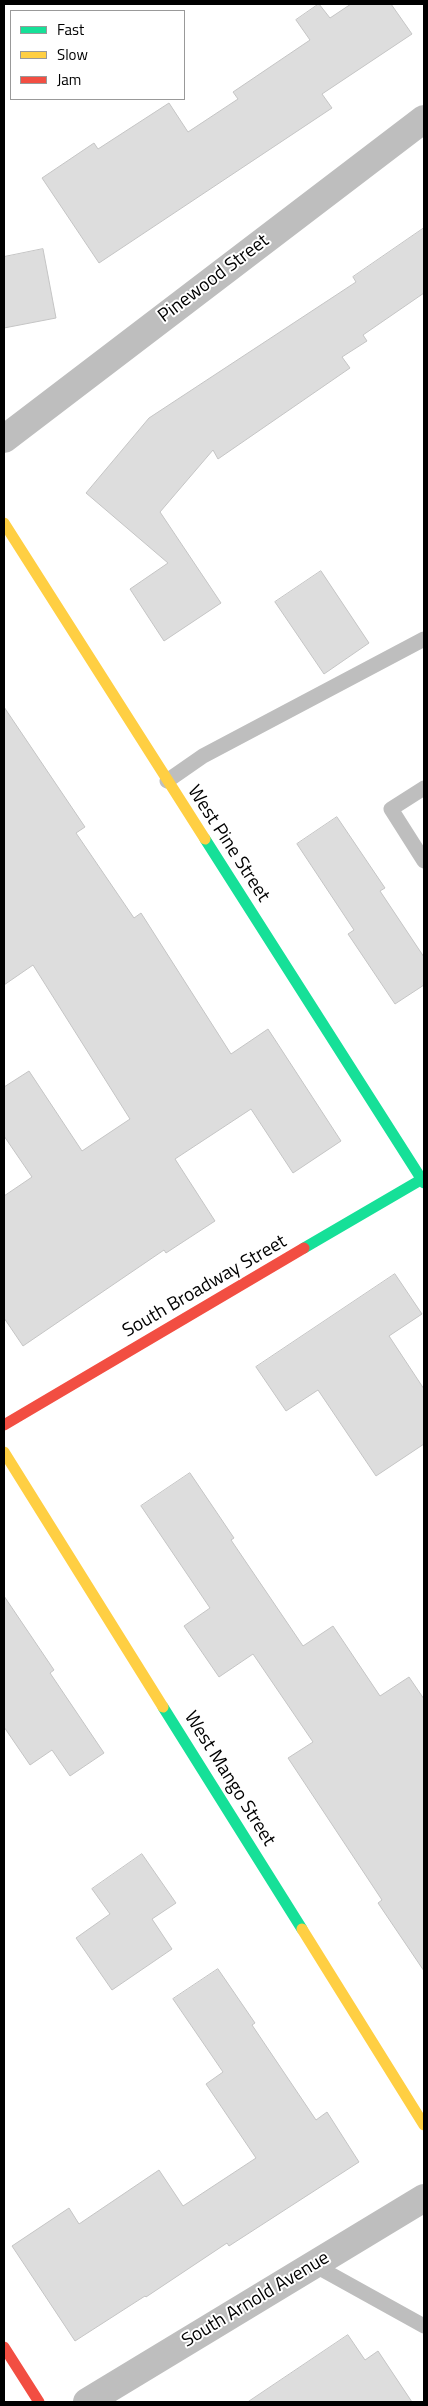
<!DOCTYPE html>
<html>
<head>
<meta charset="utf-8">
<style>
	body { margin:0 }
	#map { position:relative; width:428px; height:2406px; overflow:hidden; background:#fff; font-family:"Titillium Web",sans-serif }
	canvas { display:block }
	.frame { position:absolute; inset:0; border:5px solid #000; pointer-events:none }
	.legend { position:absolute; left:10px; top:10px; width:175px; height:90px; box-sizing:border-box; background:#fff; border:1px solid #999; margin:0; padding:6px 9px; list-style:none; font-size:15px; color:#000 }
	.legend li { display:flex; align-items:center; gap:10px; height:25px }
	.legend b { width:25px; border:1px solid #999 }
</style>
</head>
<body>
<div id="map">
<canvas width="428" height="2406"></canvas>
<div class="frame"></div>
<ul class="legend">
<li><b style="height:6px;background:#16e098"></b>Fast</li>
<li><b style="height:6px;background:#ffcf43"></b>Slow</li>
<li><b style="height:6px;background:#f24e42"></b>Jam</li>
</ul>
</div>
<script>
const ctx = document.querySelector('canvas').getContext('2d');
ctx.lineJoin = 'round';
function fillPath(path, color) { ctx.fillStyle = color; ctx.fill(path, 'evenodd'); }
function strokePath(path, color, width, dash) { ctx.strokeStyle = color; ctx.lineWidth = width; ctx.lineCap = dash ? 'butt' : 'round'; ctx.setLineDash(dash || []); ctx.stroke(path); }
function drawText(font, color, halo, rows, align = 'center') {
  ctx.font = font + ' "Titillium Web",sans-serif'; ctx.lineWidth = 4; ctx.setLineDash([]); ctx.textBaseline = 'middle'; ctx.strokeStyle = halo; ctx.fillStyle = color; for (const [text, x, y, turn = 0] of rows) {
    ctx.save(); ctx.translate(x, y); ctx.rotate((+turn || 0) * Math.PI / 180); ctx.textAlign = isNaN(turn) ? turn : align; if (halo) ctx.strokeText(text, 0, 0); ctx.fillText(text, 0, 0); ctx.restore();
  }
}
const building = new Path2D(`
	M 319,4 L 330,18 L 351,4 L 391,4 L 412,34 L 322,94 L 332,108 L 99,263 L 42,178 L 94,143 L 98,149 L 169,103 L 188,132 L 238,99 L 233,92 L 310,40 L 296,20 Z
	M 424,228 L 424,293 L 363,335 L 367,341 L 342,357 L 350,368 L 218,459 L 213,450 L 160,512 L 221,603 L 164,641 L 130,589 L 168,563 L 86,493 L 149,418 L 356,282 L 353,277 Z
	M 43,249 L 56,318 L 4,328 L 4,257 Z
	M 321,571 L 369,643 L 324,674 L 275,602 Z
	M 4,707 L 85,827 L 76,833 L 134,918 L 141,913 L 231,1054 L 268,1029 L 341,1141 L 293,1173 L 251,1109 L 175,1159 L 215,1221 L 166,1253 L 164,1250 L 23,1346 L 4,1318 L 4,1196 L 32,1177 L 4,1136 L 4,1087 L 29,1071 L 82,1151 L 130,1119 L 33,965 L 4,985 Z
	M 337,817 L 385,888 L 380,891 L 424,957 L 424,985 L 395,1004 L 348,934 L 354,930 L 297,844 Z
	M 395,1274 L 422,1314 L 389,1336 L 424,1389 L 424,1444 L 376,1476 L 318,1390 L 286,1411 L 256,1367 Z
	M 190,1473 L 234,1538 L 231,1540 L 303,1646 L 333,1626 L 380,1696 L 409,1677 L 424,1699 L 424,1971 L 378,1903 L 382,1900 L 288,1758 L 313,1742 L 253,1654 L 219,1677 L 184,1626 L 210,1608 L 141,1506 Z
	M 4,1596 L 54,1670 L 50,1673 L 104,1753 L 70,1776 L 52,1750 L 30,1765 L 4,1727 Z
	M 142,1854 L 176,1903 L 152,1919 L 172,1949 L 112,1990 L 76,1938 L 110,1914 L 92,1889 Z
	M 218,1969 L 255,2023 L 252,2025 L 316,2120 L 327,2112 L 359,2162 L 229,2246 L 227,2243 L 146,2297 L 145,2296 L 75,2341 L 12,2246 L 69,2208 L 79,2224 L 159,2170 L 183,2206 L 256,2158 L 206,2084 L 223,2072 L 173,1999 Z
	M 348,2335 L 365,2360 L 378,2351 L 412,2402 L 248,2402 Z`);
fillPath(building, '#ddd');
strokePath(building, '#c5c5c5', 1);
strokePath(new Path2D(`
	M 167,781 L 203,756 L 424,639
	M 424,788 L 391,809 L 424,861
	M 314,2265 L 424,2326`), '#bebebe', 15);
strokePath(new Path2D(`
	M 4,439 L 424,119
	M 87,2402 L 424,2198`), '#bebebe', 28);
strokePath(new Path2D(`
	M 205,839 L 424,1183
	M 304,1248 L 424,1178
	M 163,1707 L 302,1929`), '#16e098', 11);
strokePath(new Path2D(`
	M 4,523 L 205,839
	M 4,1452 L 163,1707
	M 302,1929 L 424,2125`), '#ffcf43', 11);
strokePath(new Path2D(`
	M 4,1425 L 304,1248
	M 4,2347 L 39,2402`), '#f24e42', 11);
drawText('19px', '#000', '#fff', [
	["Pinewood Street",214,279,-37],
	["West Pine Street",228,844,57],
	["South Broadway Street",205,1287,-30],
	["West Mango Street",229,1779,58],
	["South Arnold Avenue",256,2300,-31]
]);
</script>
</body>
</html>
